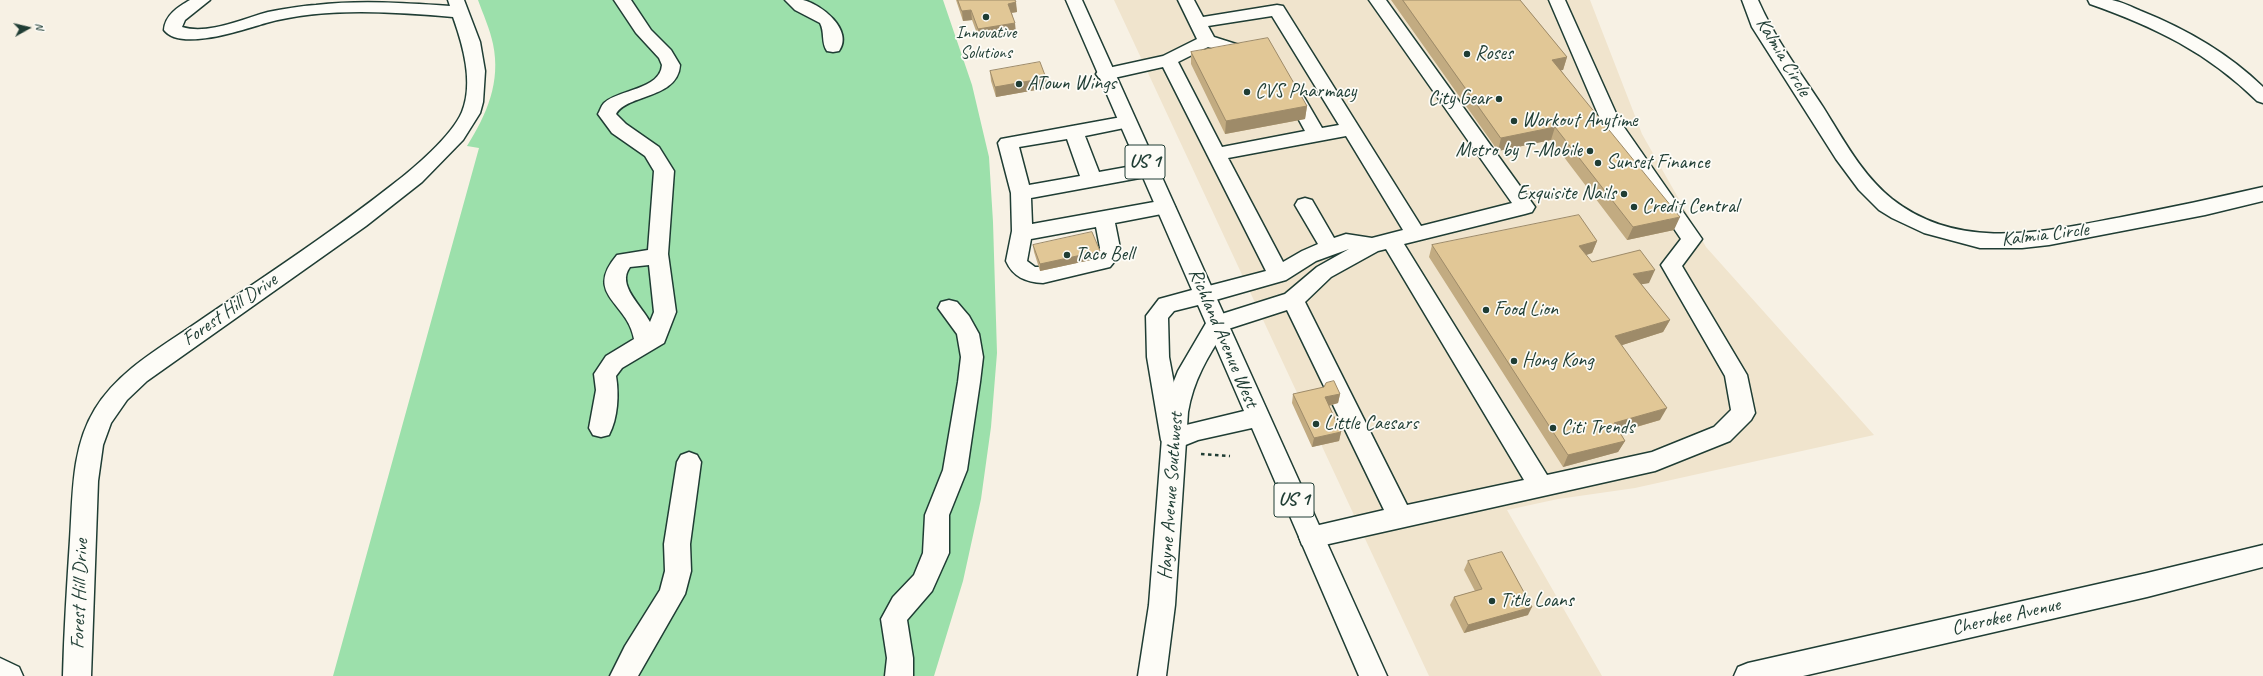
<!DOCTYPE html>
<html>
<head>
<meta charset="utf-8">
<style>
	body { margin:0 }
	#map { position:relative; width:2263px; height:676px; overflow:hidden; background:#f7f1e4; font-family:Caveat,sans-serif }
	canvas { display:block }
	.north { position:absolute; left:8px; top:8px; width:40px; height:40px; -webkit-text-stroke:3px #fdfcf7; paint-order:stroke; rotate:82deg; font-size:11px; font-weight:700; line-height:16px; text-align:center; color:#1f3d34 }
	.north::after { content:''; display:block; margin:auto; width:14px; height:18px; background:#1f3d34; clip-path:polygon(50% 0,100% 100%,50% 72%,0 100%) }
</style>
</head>
<body>
<div id="map">
<canvas width="2263" height="676"></canvas>
<div class="north">N</div>
</div>
<script>
const ctx = document.querySelector('canvas').getContext('2d');
ctx.lineJoin = 'round';
function fillPath(path, color) { ctx.fillStyle = color; ctx.fill(path, 'evenodd'); }
function strokePath(path, color, width, dash) { ctx.strokeStyle = color; ctx.lineWidth = width; ctx.lineCap = dash ? 'butt' : 'round'; ctx.setLineDash(dash || []); ctx.stroke(path); }
function drawText(font, color, halo, rows, align = 'center') {
  ctx.font = font + ' Caveat,sans-serif'; ctx.lineWidth = 3.5; ctx.setLineDash([]); ctx.textBaseline = 'middle'; ctx.strokeStyle = halo; ctx.fillStyle = color; for (const [text, x, y, turn = 0] of rows) {
    ctx.save(); ctx.translate(x, y); ctx.rotate((+turn || 0) * Math.PI / 180); ctx.textAlign = isNaN(turn) ? turn : align; if (halo) ctx.strokeText(text, 0, 0); ctx.fillText(text, 0, 0); ctx.restore();
  }
}
fillPath(new Path2D(`
	M 1114,0 L 1590,0 L 1642,134 L 1706,247 L 1874,435 L 1635,488 L 1558,499 L 1507,510 L 1602,676 L 1429,676 Z`), '#f0e4cd');
fillPath(new Path2D(`
	M 478,0 L 943,0 L 972,85 L 989,157 L 993,222 L 997,353 L 991,427 L 981,499 L 963,581 L 934,676 L 333,676 L 479,148 L 467,146 C 487,114 501,82 493,44 C 490,29 483,14 478,0 Z`), '#9ce0ab');
const minor = new Path2D(`
	M 190,0 L 210,0 L 185,20 L 182,27 C 208,35 242,19 268,12 C 284,9 300,6 316,5 C 360,0 405,3 450,6 L 448,0 L 464,0 L 480,42 L 485,71 L 483,102 L 480,113 L 463,140 L 422,182 L 366,226 L 147,381 L 127,400 L 111,423 L 103,445 L 98,481 L 91,676 L 63,676 C 64,631 67,586 70,540 C 73,496 71,448 95,409 C 120,368 167,344 205,317 C 268,274 332,232 392,185 C 413,169 452,136 462,112 C 474,83 463,45 453,17 C 392,12 326,7 266,23 C 245,29 180,52 164,30 C 165,15 178,7 190,0 Z
	M 614,0 L 631,0 L 651,30 L 671,50 L 680,65 C 678,99 627,94 616,114 L 626,124 L 659,147 L 674,171 L 668,254 L 676,312 L 664,343 L 622,368 L 616,376 C 619,394 618,418 609,435 L 601,437 L 593,435 L 589,428 L 596,390 L 594,374 L 606,356 L 634,339 C 628,302 583,295 617,255 L 648,250 L 654,171 L 645,156 L 612,133 L 598,114 C 600,111 601,106 604,103 C 619,89 660,90 662,65 L 659,58 L 636,33 ZM 649,265 L 654,312 L 650,322 C 642,306 616,285 630,267 Z
	M 785,0 C 790,0 798,0 803,0 C 821,4 854,30 839,51 L 833,52 L 827,51 C 821,43 825,32 820,23 L 795,10 Z
	M 1178,0 L 1194,0 L 1203,17 L 1277,5 L 1283,6 L 1421,226 L 1512,203 L 1369,0 L 1386,0 L 1535,207 L 1532,212 L 1525,214 L 1404,244 L 1547,475 L 1652,452 L 1714,427 L 1731,410 L 1725,376 L 1661,265 L 1681,239 L 1601,121 L 1549,0 L 1565,0 L 1619,120 L 1702,239 L 1682,266 L 1747,375 L 1755,413 L 1751,420 L 1730,441 L 1655,471 L 1311,548 L 1302,545 L 1299,537 L 1302,529 L 1384,510 L 1287,310 L 1225,330 C 1208,356 1193,381 1188,412 L 1175,605 L 1166,676 L 1138,676 L 1149,605 L 1164,412 L 1170,391 L 1178,371 L 1209,318 L 1285,294 L 1317,267 L 1349,249 L 1316,261 L 1286,280 L 1205,303 L 1197,301 L 1194,295 L 1197,289 L 1266,271 L 1163,67 L 1105,80 L 1099,78 L 1096,74 L 1099,70 L 1163,56 L 1197,39 ZM 1272,16 L 1339,125 L 1322,128 L 1297,85 L 1291,83 L 1285,85 L 1282,89 L 1305,131 L 1222,147 L 1178,62 L 1208,47 L 1252,60 L 1258,59 L 1261,55 L 1258,51 L 1214,37 L 1208,26 ZM 1346,136 L 1403,230 L 1372,238 L 1346,234 L 1334,238 L 1312,200 L 1305,198 L 1298,200 L 1295,205 L 1318,244 L 1302,251 L 1283,262 L 1228,158 ZM 1386,249 L 1524,480 L 1407,505 L 1305,302 L 1331,277 L 1378,251 Z
	M 1742,0 L 1758,0 C 1775,39 1800,72 1823,107 C 1843,139 1862,175 1892,199 C 1961,253 2045,231 2122,217 C 2169,208 2216,198 2263,187 L 2263,201 L 2205,215 L 2049,245 L 2022,248 L 1980,248 L 1924,233 L 1892,218 L 1879,210 L 1859,190 L 1836,159 L 1752,27 Z
	M 2088,0 C 2095,0 2105,0 2112,0 C 2122,2 2132,7 2141,11 C 2186,29 2228,53 2263,87 L 2263,103 L 2257,101 C 2207,52 2155,27 2090,4 Z
	M 1127,116 L 1134,118 L 1136,122 L 1134,126 L 1085,136 L 1099,172 L 1149,163 L 1156,165 L 1159,170 L 1156,175 L 1031,198 L 1032,224 L 1165,200 L 1172,202 L 1175,207 L 1172,212 L 1115,223 L 1120,248 L 1119,256 L 1110,267 L 1043,283 C 1026,282 1013,277 1006,261 L 1012,231 L 1011,193 L 998,143 L 1001,139 ZM 1067,139 L 1080,176 L 1029,185 L 1019,147 ZM 1096,227 L 1100,248 L 1096,256 L 1043,267 L 1035,267 L 1027,261 L 1031,239 Z
	M 949,300 L 957,302 L 969,316 L 979,334 L 983,357 L 980,382 L 967,470 L 949,515 L 949,553 L 932,591 L 907,620 L 913,658 L 913,676 L 885,676 L 887,658 L 881,619 L 893,597 L 914,575 L 923,553 L 925,515 L 943,470 L 958,382 L 961,357 L 957,334 L 938,308 L 941,302 Z
	M 689,452 L 697,455 L 701,462 L 690,544 L 691,571 L 685,594 L 638,676 L 610,676 L 625,646 L 660,590 L 665,571 L 664,544 L 677,462 L 681,455 Z
	M 2263,545 L 2263,567 L 2147,597 L 1803,676 L 1734,676 L 1738,667 L 1748,663 L 2147,573 Z
	M 0,658 L 19,667 L 23,676 L 0,676 Z`);
const major = new Path2D(`
	M 1066,0 L 1082,0 L 1387,676 L 1359,676 L 1252,428 L 1198,440 L 1173,450 L 1165,447 L 1161,440 L 1147,357 L 1146,316 L 1159,299 L 1192,290 ZM 1198,305 L 1244,411 L 1182,426 L 1169,357 L 1168,318 L 1174,311 Z`);
strokePath(minor, '#1f3d34', 3);
strokePath(major, '#1f3d34', 3);
strokePath(new Path2D(`
	M 1201,454 L 1230,456`), '#1f3d34', 2.5, [3.5, 3.5]);
fillPath(minor, '#fdfcf7');
fillPath(major, '#fdfcf7');
fillPath(new Path2D(`
	M 956,0 L 1015,0 L 1017,12 L 1012,13 L 1016,33 L 979,39 L 972,20 L 963,21 Z
	M 1391,0 L 1520,0 L 1567,57 L 1563,70 L 1561,70 L 1674,230 L 1627,240 L 1551,140 L 1498,151 Z
	M 1191,52 L 1307,106 L 1305,119 L 1225,134 L 1191,64 Z
	M 990,71 L 1046,78 L 1047,88 L 996,97 L 991,81 Z
	M 1597,241 L 1592,253 L 1586,255 L 1592,262 L 1649,283 L 1641,284 L 1670,320 L 1663,332 L 1622,345 L 1660,420 L 1620,432 L 1625,441 L 1618,452 L 1563,467 L 1429,257 L 1432,245 Z
	M 1033,245 L 1100,251 L 1100,258 L 1040,271 L 1034,252 Z
	M 1293,394 L 1340,394 L 1338,403 L 1329,406 L 1341,432 L 1339,441 L 1312,447 L 1292,403 Z
	M 1468,561 L 1528,615 L 1464,633 L 1450,605 L 1454,597 L 1475,591 L 1464,570 Z`), '#c2ab81');
fillPath(new Path2D(`
	M 1016,2 L 1017,12 L 1009,13 L 1008,4 Z
	M 971,10 L 972,20 L 963,21 L 962,11 Z
	M 1015,23 L 1016,33 L 979,39 L 978,29 Z
	M 1567,57 L 1563,70 L 1548,72 L 1552,60 Z
	M 1046,78 L 1047,88 L 996,97 L 995,87 Z
	M 1307,106 L 1305,119 L 1225,134 L 1226,121 Z
	M 1555,127 L 1551,140 L 1498,151 L 1501,138 Z
	M 1680,217 L 1674,230 L 1627,240 L 1633,227 Z
	M 1597,241 L 1592,253 L 1574,259 L 1579,246 Z
	M 1100,251 L 1100,258 L 1040,271 L 1040,264 Z
	M 1655,270 L 1649,283 L 1627,287 L 1633,274 Z
	M 1670,320 L 1663,332 L 1610,349 L 1615,336 Z
	M 1340,394 L 1338,403 L 1323,407 L 1325,397 Z
	M 1667,408 L 1660,420 L 1608,435 L 1614,423 Z
	M 1341,432 L 1339,441 L 1312,447 L 1314,438 Z
	M 1625,441 L 1618,452 L 1563,467 L 1568,455 Z
	M 1532,607 L 1528,615 L 1464,633 L 1468,625 Z`), '#9e8b69');
const building = new Path2D(`
	M 958,0 L 1015,0 L 1016,2 L 1008,4 L 1015,23 L 978,29 L 971,10 L 962,11 Z
	M 1403,0 L 1520,0 L 1567,57 L 1552,60 L 1680,217 L 1633,227 L 1555,127 L 1501,138 Z
	M 1268,38 L 1307,106 L 1226,121 L 1191,52 Z
	M 1040,62 L 1046,78 L 995,87 L 990,71 Z
	M 1579,215 L 1597,241 L 1579,246 L 1592,262 L 1640,250 L 1655,270 L 1633,274 L 1670,320 L 1615,336 L 1667,408 L 1614,423 L 1625,441 L 1568,455 L 1432,245 Z
	M 1092,232 L 1100,251 L 1040,264 L 1033,245 Z
	M 1334,381 L 1340,394 L 1325,397 L 1341,432 L 1314,438 L 1293,394 L 1324,387 L 1326,383 Z
	M 1502,552 L 1532,607 L 1468,625 L 1454,597 L 1482,589 L 1468,561 Z`);
fillPath(building, '#e1c796');
strokePath(building, '#9e8b69', 1);
for (const [x, y, r, color] of [
	[986,17,4,"#1f3d34"],
	[1467,54,4,"#1f3d34"],
	[1019,84,4,"#1f3d34"],
	[1247,92,4,"#1f3d34"],
	[1499,99,4,"#1f3d34"],
	[1514,121,4,"#1f3d34"],
	[1590,151,4,"#1f3d34"],
	[1598,163,4,"#1f3d34"],
	[1624,194,4,"#1f3d34"],
	[1634,207,4,"#1f3d34"],
	[1067,255,4,"#1f3d34"],
	[1486,310,4,"#1f3d34"],
	[1514,361,4,"#1f3d34"],
	[1316,424,4,"#1f3d34"],
	[1553,428,4,"#1f3d34"],
	[1492,601,4,"#1f3d34"]
]) { const dot = new Path2D(); dot.arc(x, y, r, 0, 2 * Math.PI); ctx.fillStyle = color; ctx.fill(dot); strokePath(dot, '#fdfcf7', 1.5); }
drawText('17px', '#1f3d34', '#fdfcf7', [
	["Innovative",986,34],
	["Solutions",986,54]
]);
for (const [x, y, w] of [
	[1145,162,40],
	[1294,500,40]
]) { const box = new Path2D(); box.roundRect(x - w / 2, y - 17, w, 34, 3); ctx.fillStyle = '#fdfcf7'; ctx.fill(box); strokePath(box, '#1f3d34', 1); }
drawText('bold 19px', '#1f3d34', null, [
	["US 1",1145,162],
	["US 1",1294,500]
]);
drawText('20px', '#1f3d34', '#fdfcf7', [
	["Roses",1475,54],
	["ATown Wings",1027,84],
	["CVS Pharmacy",1255,92],
	["City Gear",1491,99,"right"],
	["Workout Anytime",1522,121],
	["Metro by T-Mobile",1582,151,"right"],
	["Sunset Finance",1606,163],
	["Exquisite Nails",1616,194,"right"],
	["Credit Central",1642,207],
	["Taco Bell",1075,255],
	["Food Lion",1494,310],
	["Hong Kong",1522,361],
	["Little Caesars",1324,424],
	["Citi Trends",1561,428],
	["Title Loans",1500,601]
], 'left');
drawText('20px', '#1f3d34', '#fdfcf7', [
	["Kalmia Circle",1783,57,59],
	["Kalmia Circle",2045,235,-7],
	["Forest Hill Drive",230,310,-35],
	["Richland Avenue West",1223,338,67],
	["Hayne Avenue Southwest",1171,496,-86],
	["Forest Hill Drive",80,594,-88],
	["Cherokee Avenue",2006,617,-13]
]);
</script>
</body>
</html>
